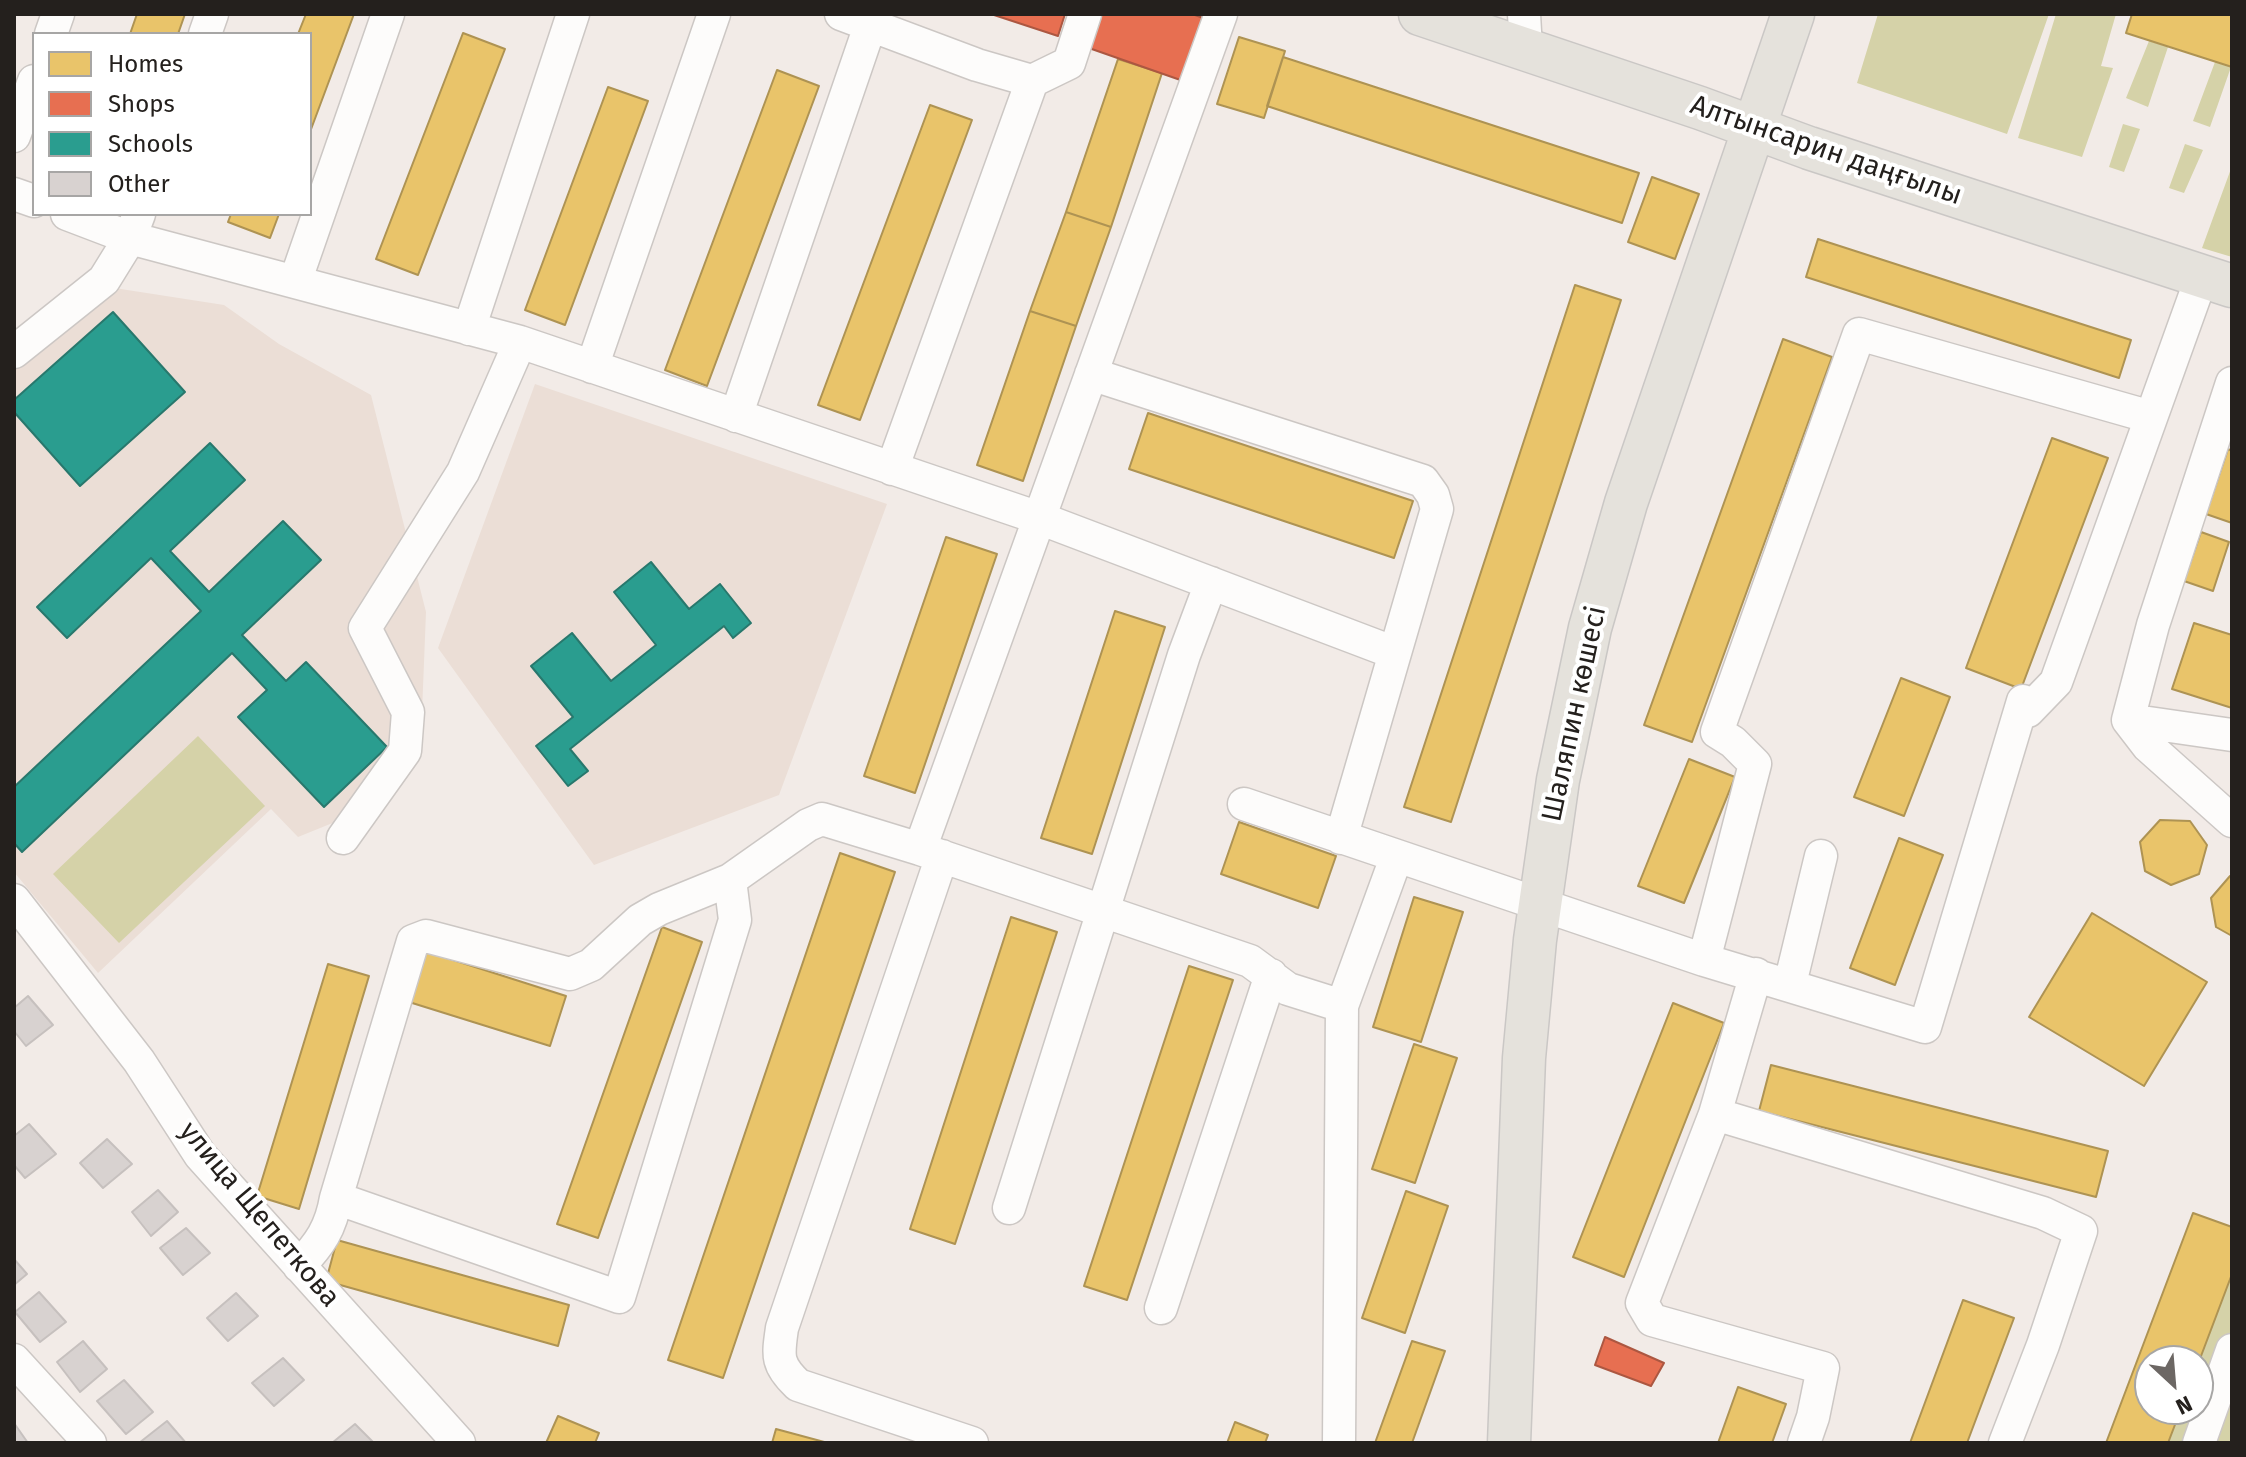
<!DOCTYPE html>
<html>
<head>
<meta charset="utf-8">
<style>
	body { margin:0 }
	#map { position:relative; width:2246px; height:1457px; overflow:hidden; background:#f2ebe7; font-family:"Fira Sans",sans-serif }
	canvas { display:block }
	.frame { position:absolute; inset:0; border:16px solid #24201d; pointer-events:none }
	.legend { position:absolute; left:32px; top:32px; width:280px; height:184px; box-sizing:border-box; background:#fff; border:2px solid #a7a6a5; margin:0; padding:10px 14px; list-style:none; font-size:24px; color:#24201d }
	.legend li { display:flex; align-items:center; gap:16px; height:40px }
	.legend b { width:40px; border:2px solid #a7a6a5 }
	.north { position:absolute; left:2134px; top:1345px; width:80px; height:80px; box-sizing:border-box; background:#fff; border:2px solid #a7a6a5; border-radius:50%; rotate:154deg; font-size:22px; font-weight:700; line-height:32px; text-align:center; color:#24201d }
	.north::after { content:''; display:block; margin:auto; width:28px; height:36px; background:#6c6764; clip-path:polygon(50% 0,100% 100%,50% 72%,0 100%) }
</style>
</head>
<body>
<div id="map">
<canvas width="2246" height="1457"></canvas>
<div class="frame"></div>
<ul class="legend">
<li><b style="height:22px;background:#e9c46a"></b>Homes</li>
<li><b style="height:22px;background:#e76f51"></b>Shops</li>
<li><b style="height:22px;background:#2a9d8f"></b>Schools</li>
<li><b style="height:22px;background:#d8d2d0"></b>Other</li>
</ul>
<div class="north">N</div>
</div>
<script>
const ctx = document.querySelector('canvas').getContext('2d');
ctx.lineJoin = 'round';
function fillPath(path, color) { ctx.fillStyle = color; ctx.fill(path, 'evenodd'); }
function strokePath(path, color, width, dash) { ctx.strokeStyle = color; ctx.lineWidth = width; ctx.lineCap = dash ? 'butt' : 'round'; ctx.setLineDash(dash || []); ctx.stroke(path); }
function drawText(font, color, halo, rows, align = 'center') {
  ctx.font = font + ' "Fira Sans",sans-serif'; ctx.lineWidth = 8; ctx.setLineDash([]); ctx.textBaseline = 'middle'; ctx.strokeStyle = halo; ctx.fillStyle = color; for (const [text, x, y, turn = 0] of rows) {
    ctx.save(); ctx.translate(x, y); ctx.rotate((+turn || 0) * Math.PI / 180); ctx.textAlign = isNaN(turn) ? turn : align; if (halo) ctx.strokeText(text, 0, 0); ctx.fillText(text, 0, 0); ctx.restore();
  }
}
fillPath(new Path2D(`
	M 108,287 L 224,305 L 279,344 L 371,395 L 426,612 L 421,738 L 335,822 L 298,837 L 271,809 L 98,973 L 14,872 L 14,364 Z
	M 535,384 L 887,504 L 779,795 L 594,865 L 438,648 Z`), '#ebded6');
fillPath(new Path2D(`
	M 1878,14 L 2049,14 L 2007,134 L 1857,83 Z
	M 2056,14 L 2116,14 L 2101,66 L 2113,68 L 2082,157 L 2018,138 Z
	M 2149,41 L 2168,47 L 2148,107 L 2126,98 Z
	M 2215,62 L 2231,67 L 2210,127 L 2193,121 Z
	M 2123,124 L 2140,129 L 2124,172 L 2109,167 Z
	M 2185,144 L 2203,150 L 2184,193 L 2169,188 Z
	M 2232,166 L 2232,257 L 2202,248 Z
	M 198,736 L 265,806 L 119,943 L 53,874 Z
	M 2232,1274 L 2232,1443 L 2168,1443 L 2181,1409 L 2198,1409 L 2198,1364 Z`), '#d5d2a8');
const homes = new Path2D(`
	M 137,14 L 185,14 L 178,34 L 130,34 Z
	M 306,14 L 354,14 L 310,132 L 310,34 L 298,34 Z
	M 2132,14 L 2232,14 L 2232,67 L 2126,33 Z
	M 463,33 L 505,49 L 418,275 L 376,259 Z
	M 1239,37 L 1285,51 L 1264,118 L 1217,104 Z
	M 1283,57 L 1639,173 L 1622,223 L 1267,106 Z
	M 1118,59 L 1162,73 L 1111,227 L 1066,212 Z
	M 777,70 L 819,86 L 707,386 L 665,370 Z
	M 608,87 L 648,101 L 565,325 L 525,310 Z
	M 930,105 L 972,120 L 860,420 L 818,405 Z
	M 1652,177 L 1699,194 L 1675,259 L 1628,242 Z
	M 1066,212 L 1111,227 L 1076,326 L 1030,311 Z
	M 231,214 L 279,214 L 270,238 L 228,222 Z
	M 1818,239 L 2131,340 L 2119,378 L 1806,277 Z
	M 1575,285 L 1621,300 L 1451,822 L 1404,807 Z
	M 1030,311 L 1076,326 L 1023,481 L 977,465 Z
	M 1783,339 L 1832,357 L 1692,742 L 1644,725 Z
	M 1148,413 L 1413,501 L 1394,558 L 1129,469 Z
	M 2052,438 L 2108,458 L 2021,689 L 1966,668 Z
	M 2228,449 L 2232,451 L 2232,523 L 2206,514 Z
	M 2201,532 L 2229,542 L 2213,591 L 2184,581 Z
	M 946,537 L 997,554 L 915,793 L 864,776 Z
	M 1115,611 L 1165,627 L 1092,854 L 1041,838 Z
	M 2194,623 L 2232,635 L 2232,708 L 2172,689 Z
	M 1901,678 L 1950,697 L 1904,816 L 1854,797 Z
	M 1689,759 L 1735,777 L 1684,903 L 1638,886 Z
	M 2160,820 L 2190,821 L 2207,845 L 2199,874 L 2171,885 L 2145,871 L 2140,842 Z
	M 1239,822 L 1336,856 L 1318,908 L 1221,874 Z
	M 1899,838 L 1943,855 L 1895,985 L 1850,968 Z
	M 840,853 L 895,872 L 723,1378 L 668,1360 Z
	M 2230,876 L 2232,876 L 2232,936 L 2216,927 L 2211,898 Z
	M 1414,897 L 1463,912 L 1421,1042 L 1373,1027 Z
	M 2092,913 L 2207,982 L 2144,1086 L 2029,1017 Z
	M 1011,917 L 1057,932 L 955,1244 L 910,1229 Z
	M 662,927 L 702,942 L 598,1238 L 557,1224 Z
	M 425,951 L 566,996 L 550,1046 L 409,1002 Z
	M 328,964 L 369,976 L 299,1209 L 257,1196 Z
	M 1189,966 L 1233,980 L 1127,1300 L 1084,1286 Z
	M 1673,1003 L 1724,1023 L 1624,1277 L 1573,1257 Z
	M 1414,1044 L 1457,1058 L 1415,1183 L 1372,1169 Z
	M 1771,1065 L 2108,1151 L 2096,1197 L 1759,1111 Z
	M 1406,1191 L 1448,1206 L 1405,1333 L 1362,1318 Z
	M 2193,1213 L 2232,1227 L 2232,1274 L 2198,1364 L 2198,1361 L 2150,1361 L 2150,1409 L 2181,1409 L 2168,1443 L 2106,1443 Z
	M 337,1240 L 569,1305 L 558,1346 L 326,1281 Z
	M 1963,1300 L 2014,1318 L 1967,1443 L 1910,1443 Z
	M 1412,1341 L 1445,1351 L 1412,1443 L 1375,1443 Z
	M 1738,1387 L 1786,1404 L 1772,1443 L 1718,1443 Z
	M 558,1416 L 599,1433 L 595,1443 L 546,1443 Z
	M 1235,1422 L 1268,1435 L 1265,1443 L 1227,1443 Z
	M 776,1429 L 828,1443 L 772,1443 Z`);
fillPath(homes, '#e9c46a');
strokePath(homes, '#ae9353', 2);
const shops = new Path2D(`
	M 991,14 L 1065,14 L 1058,36 Z
	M 1098,14 L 1192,14 L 1212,21 L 1189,83 L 1086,47 Z
	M 1605,1337 L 1664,1363 L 1651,1386 L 1595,1365 Z`);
fillPath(shops, '#e76f51');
strokePath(shops, '#ac5741', 2);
const schools = new Path2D(`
	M 113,312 L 185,392 L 80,486 L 14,412 L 14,400 Z
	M 210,443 L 245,480 L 170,551 L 209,592 L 283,521 L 321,560 L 242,635 L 286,681 L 306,662 L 387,747 L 324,807 L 238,717 L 267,690 L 232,653 L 22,852 L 14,843 L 14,787 L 201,611 L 151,558 L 67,638 L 37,607 Z
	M 651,562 L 689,609 L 720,584 L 751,623 L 733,638 L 724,626 L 570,749 L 588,771 L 568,786 L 536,746 L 573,717 L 531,666 L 572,633 L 611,681 L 656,645 L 614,592 Z`);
fillPath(schools, '#2a9d8f');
strokePath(schools, '#28786d', 2);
const building = new Path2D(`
	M 28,996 L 53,1025 L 26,1046 L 14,1031 L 14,1008 Z
	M 29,1124 L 56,1154 L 25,1178 L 14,1165 L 14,1136 Z
	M 107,1139 L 132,1164 L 103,1188 L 80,1163 Z
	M 158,1190 L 178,1212 L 151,1236 L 132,1212 Z
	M 186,1228 L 210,1253 L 183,1275 L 160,1248 Z
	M 14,1259 L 27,1274 L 14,1285 Z
	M 39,1292 L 66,1322 L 40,1342 L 15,1312 Z
	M 236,1293 L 258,1316 L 228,1341 L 207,1318 Z
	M 83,1341 L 107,1369 L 80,1392 L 57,1362 Z
	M 283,1358 L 304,1380 L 274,1406 L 252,1383 Z
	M 124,1380 L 153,1412 L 126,1434 L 97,1401 Z
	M 167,1421 L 186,1443 L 139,1443 Z
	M 14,1423 L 28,1443 L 14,1443 Z
	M 355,1424 L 374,1443 L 332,1443 Z`);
fillPath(building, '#d8d2d0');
strokePath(building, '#c6c0be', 2);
const minor = new Path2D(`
	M 841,14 L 977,65 L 1032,81 L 1069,63 L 1085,14
	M 1524,14 L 1526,49
	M 51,34 L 58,14
	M 205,34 L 212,14
	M 14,136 L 34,81
	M 14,194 L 34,201
	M 67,214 L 130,238 L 520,342 L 1039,518 L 1395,653
	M 295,282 L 388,14
	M 469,329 L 573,14
	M 14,352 L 104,280 L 130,238 L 139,214
	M 592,367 L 714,14
	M 1091,374 L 1423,481 L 1433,495 L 1437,509 L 1341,838
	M 736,416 L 871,23
	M 892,469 L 1032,81
	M 2128,720 L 2153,625 L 2232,383
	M 2128,720 L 2148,746 L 2232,821
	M 2128,720 L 2232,735
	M 1244,804 L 1704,960 L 1925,1027 L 2023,701 L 2028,711 L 2056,682 L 2202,276
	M 343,838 L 405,751 L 408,712 L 365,628 L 463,472 L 520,342
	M 920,849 L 1221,14
	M 942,856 L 782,1328 C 778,1356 776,1364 798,1385 L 972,1443
	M 730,880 L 735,920 L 619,1297 L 336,1198 L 413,941 L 426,936 L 570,974 L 591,965 L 640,920 L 659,909 L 730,880 L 808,825 L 822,819 L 920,849 L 1250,961 L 1288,989 L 1342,1006
	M 14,900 L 139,1061 L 200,1155 L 459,1443
	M 1704,960 L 1755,764 L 1733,742 L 1717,732 L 1859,334 L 2151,417
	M 1790,984 L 1821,856
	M 1715,1114 L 1756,974
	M 1009,1208 L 1184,655 L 1211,583
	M 299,1266 C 320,1244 331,1228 336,1198
	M 1161,1308 L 1271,975
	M 14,1360 L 90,1443
	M 1339,1443 L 1342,1006 L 1396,858
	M 1804,1443 L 1813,1417 L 1823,1368 L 1652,1320 L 1642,1303 L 1715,1114 L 2043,1213 L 2081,1231 L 2043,1345 L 2005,1443
	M 2199,1443 L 2232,1350`);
const major = new Path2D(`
	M 1420,14 L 1700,108 L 1809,148 L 2232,286
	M 1509,1443 L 1524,1058 L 1535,940 L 1558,780 L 1590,628 L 1626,503 L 1793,14`);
strokePath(minor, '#ccc7c4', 35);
strokePath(major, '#cac7c5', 45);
strokePath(minor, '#fdfcfb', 32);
strokePath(major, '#e5e2dc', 42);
drawText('28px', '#24201d', '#fff', [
	["Алтынсарин даңғылы",1826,151,19],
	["Шаляпин көшесі",1575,714,-78],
	["улица Щепеткова",259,1215,50]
]);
</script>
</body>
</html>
